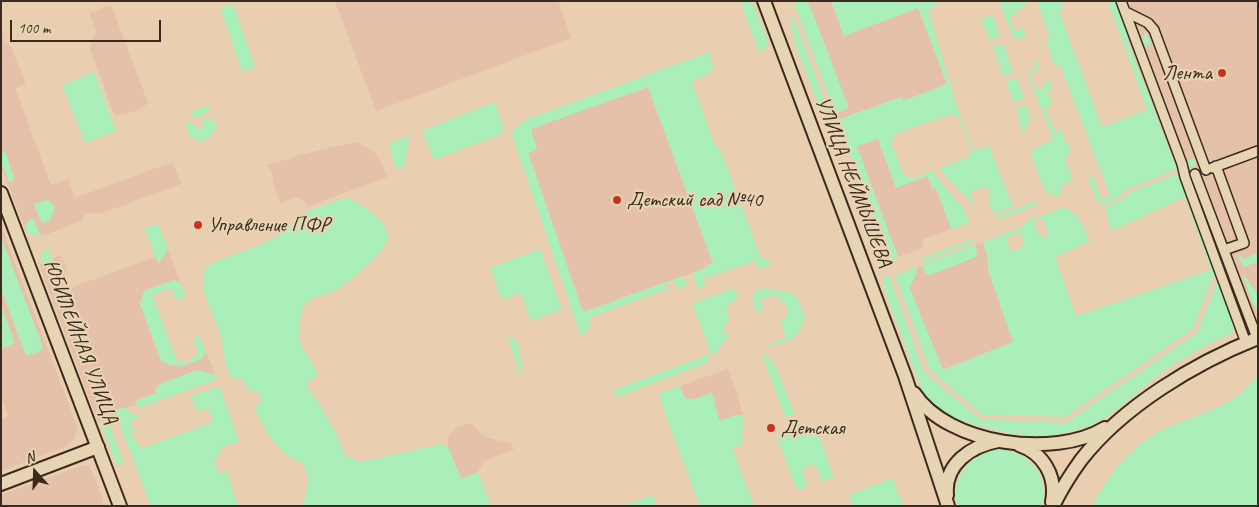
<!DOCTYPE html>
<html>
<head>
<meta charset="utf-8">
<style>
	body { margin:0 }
	#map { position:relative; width:1259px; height:507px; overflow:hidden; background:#e9ceb0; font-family:Caveat,sans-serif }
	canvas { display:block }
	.frame { position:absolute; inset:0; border:2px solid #3b2a1e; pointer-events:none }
	.north { position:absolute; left:10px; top:447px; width:50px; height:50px; -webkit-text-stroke:4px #e7d4b2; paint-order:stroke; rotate:340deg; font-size:14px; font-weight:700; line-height:20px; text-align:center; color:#3b2a1e }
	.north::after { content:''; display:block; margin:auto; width:18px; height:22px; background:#3b2a1e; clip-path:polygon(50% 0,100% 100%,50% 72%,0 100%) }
	.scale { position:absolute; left:10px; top:20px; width:151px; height:22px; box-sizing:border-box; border:2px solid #3b2a1e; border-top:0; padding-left:6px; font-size:15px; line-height:18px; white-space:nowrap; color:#3b2a1e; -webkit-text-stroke:4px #e7d4b2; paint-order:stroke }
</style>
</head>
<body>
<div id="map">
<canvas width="1259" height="507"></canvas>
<div class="frame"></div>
<div class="north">N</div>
<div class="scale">100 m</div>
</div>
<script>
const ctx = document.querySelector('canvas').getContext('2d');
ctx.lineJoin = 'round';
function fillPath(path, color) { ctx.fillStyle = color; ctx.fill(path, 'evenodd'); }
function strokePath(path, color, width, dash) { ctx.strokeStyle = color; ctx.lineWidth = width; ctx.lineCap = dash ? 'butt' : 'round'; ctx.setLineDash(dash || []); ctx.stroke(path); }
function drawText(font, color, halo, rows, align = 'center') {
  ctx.font = font + ' Caveat,sans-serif'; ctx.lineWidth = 4.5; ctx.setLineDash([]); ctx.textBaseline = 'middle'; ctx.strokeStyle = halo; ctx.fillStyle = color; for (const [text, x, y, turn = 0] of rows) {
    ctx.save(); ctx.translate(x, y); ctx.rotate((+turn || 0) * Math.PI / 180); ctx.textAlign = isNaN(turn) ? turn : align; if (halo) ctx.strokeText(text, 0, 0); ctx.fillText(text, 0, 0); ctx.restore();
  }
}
fillPath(new Path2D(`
	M 335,1 L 558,1 L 571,38 L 376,111 Z
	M 808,1 L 831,1 L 844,36 L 918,8 L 947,84 L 903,101 L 901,98 L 837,120 L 835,113 L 846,109 L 848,106 Z
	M 1115,1 L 1125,1 L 1128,7 L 1132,1 L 1258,1 L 1258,325 L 1234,334 L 1236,326 L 1235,322 L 1128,42 L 1126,25 Z
	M 111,5 L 148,103 L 142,108 L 124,115 L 114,115 L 90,48 L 96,30 L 89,13 Z
	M 1,36 L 11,47 L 26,84 L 15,88 L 51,185 L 68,179 L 75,198 L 173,162 L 181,184 L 102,213 L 93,212 L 85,215 L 82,220 L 48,234 L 36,236 L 29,233 L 26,231 L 1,166 Z
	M 648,87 L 713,264 L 706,268 L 583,312 L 528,153 L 537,149 L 530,129 Z
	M 878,139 L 896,188 L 928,176 L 932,189 L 936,188 L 951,229 L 922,240 L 923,248 L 898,257 L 856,146 Z
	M 356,142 L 375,153 L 381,162 L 387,177 L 309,206 L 298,197 L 280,203 L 274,186 L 272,172 L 267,165 L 293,158 L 299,155 Z
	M 1,226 L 77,426 L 75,437 L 67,446 L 1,471 L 1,419 L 9,416 L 1,396 Z
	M 983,242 L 987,255 L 989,273 L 1014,342 L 943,370 L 895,276 Z
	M 168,249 L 181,284 L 175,280 L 170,281 L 146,290 L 140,301 L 140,304 L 161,361 L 164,363 L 182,366 L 201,359 L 206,353 L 216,375 L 197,370 L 160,384 L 155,389 L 156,393 L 135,400 L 137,405 L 119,409 L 116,415 L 98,422 L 38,261 L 41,264 L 47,266 L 54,265 L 52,259 L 61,255 L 67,271 L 64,272 L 69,286 L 73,287 L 155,257 L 159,262 Z
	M 728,369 L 737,393 L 743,416 L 736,415 L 720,421 L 715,409 L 715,401 L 712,393 L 691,400 L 685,399 L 680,386 Z
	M 470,423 L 484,436 L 492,439 L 511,443 L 514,450 L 484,461 L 478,472 L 461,479 L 448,447 L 448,437 L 456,428 Z
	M 84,465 L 88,466 L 91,469 L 102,497 L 103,506 L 1,506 L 1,495 Z`), '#e4c1a8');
fillPath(new Path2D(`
	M 740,1 L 752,1 L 768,42 C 766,48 765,51 759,53 Z
	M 793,1 L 808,1 L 848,106 L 846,109 L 835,113 Z
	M 831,1 L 935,1 L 935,7 L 928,10 L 959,113 L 973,151 L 989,146 L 1013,207 L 994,214 L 988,200 L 991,198 L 986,186 L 970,192 L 975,205 L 943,174 L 940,168 L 969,157 L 971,151 L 959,118 L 952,114 L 895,134 L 891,143 L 904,175 L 912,179 L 932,171 L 965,211 L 969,223 L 951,229 L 936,188 L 933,189 L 928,176 L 896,188 L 878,139 L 857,146 L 898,257 L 890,260 L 837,120 L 901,97 L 903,101 L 947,84 L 918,8 L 844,36 Z
	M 999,1 L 1033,1 L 1027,3 L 1010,18 L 1014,31 L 1023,28 L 1026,35 C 1022,37 1017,41 1013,37 Z
	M 1037,1 L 1062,1 L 1063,4 L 1062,10 L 1059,11 L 1102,127 L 1147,110 L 1108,1 L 1115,1 L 1126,25 L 1128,42 L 1177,169 L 1123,191 L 1120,196 L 1102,205 L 1096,199 L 1088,177 L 1093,176 L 1101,199 L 1110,195 L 1060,65 L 1055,67 L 1046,39 L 1050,37 Z
	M 233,4 L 255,67 L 242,72 L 220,8 Z
	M 992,15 L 1000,36 L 989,40 L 981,19 Z
	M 793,17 L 830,114 L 824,114 L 820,110 L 795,44 L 790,18 Z
	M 1144,33 L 1147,33 L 1151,44 L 1144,47 L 1186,161 L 1194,158 L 1196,163 L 1195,166 C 1191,168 1188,167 1186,163 L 1142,47 L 1142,40 Z
	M 1003,44 L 1013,72 L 1003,76 L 993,47 Z
	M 709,52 C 718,75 709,73 692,82 L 714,143 L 721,152 L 761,258 L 771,261 L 770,265 L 759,269 L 755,261 L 703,279 L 705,286 L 698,289 L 692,273 L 706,268 L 705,266 L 713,263 L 648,87 L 531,129 L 537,150 L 528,153 L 583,312 L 683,276 L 687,286 L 678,289 L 674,281 L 666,284 L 667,289 L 591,317 L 589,329 L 581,337 L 511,132 L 525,120 Z
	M 1036,60 L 1039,69 L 1030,72 L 1037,90 L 1046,87 L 1044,82 L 1049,80 L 1052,88 L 1048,93 L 1052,105 L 1045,108 L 1055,133 L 1062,130 L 1064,136 L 1063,137 L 1065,143 L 1069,144 C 1071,151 1068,154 1065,160 L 1073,180 L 1061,186 L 1061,195 C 1057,196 1053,197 1050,195 C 1043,191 1034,162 1031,154 C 1035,146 1046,144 1053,139 L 1027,71 L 1035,68 L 1033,61 Z
	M 94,72 L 116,131 L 85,143 L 62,85 Z
	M 1016,77 L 1024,99 L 1014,103 L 1006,81 Z
	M 494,102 L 504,128 L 501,134 L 434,160 L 422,131 Z
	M 1026,105 C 1031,118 1030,121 1023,133 C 1020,125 1019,117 1016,109 Z
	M 207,106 L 210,111 L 202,115 L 205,121 L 212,119 C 223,130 210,135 203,142 L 190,137 L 185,124 L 187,122 L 192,123 L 199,130 L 202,129 L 203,123 L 200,116 L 193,117 L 191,113 C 196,108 202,108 207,106 Z
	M 409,135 L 405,166 L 396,169 L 390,150 L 390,143 Z
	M 1,150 L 6,153 L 14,178 L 12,182 L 9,182 L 1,163 Z
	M 1179,173 L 1216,274 L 1212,279 L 1193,329 L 1065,417 L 982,415 L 930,370 L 895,276 L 916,267 L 917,271 L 910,288 L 943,370 L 1013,342 L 989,273 L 987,255 L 983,242 L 1020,228 L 1029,220 L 1065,207 L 1078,217 L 1090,241 L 1055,257 L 1076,316 L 1211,270 L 1185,197 L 1112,231 L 1107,217 L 1106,206 L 1125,198 L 1130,192 ZM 1042,218 L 1049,234 L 1040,237 L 1033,221 ZM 1020,232 L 1025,246 L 1011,252 L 1006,238 Z
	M 348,198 C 362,205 387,219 388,237 C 388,251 347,284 334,291 C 324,296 311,295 304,305 C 301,310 301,315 300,320 C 300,326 298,333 299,339 C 300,346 304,351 308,356 C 312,361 314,368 317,373 L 314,379 L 307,381 L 307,387 L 318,402 L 337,435 L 345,456 L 358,461 L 371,460 L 439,444 L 448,447 L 461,479 L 478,472 L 491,506 L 303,506 L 306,490 L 309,479 L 303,463 C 299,462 295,460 292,458 C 275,449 261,424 254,406 L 262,403 L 258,391 L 249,392 L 244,380 L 231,378 L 228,371 L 223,354 L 222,341 L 218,327 L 211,312 L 203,288 L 203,272 L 212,263 L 260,245 L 284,233 L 296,218 L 310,210 L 341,199 Z
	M 47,200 L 55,206 L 55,208 L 49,221 L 44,223 L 40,220 L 34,204 Z
	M 1038,200 L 1034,206 L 997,220 L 998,216 Z
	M 33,218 L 40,235 L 32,235 L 26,231 L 26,223 Z
	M 158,224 L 168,249 L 159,263 L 155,257 L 145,228 Z
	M 1,237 L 43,347 L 41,351 L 26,356 L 1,289 Z
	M 970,240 L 974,242 L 921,262 L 922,258 Z
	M 975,245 L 977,250 L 976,257 L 930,275 L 925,273 L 922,264 Z
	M 48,248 L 54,265 L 47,266 L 41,264 C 39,256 41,252 48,248 Z
	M 540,249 L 562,309 L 531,321 L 521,293 L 502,300 L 490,268 Z
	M 1258,253 L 1258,262 L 1244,267 L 1238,258 L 1240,255 L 1242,259 Z
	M 1241,271 L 1258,295 L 1258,311 L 1253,304 Z
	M 888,273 L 924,372 L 980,419 L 1065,423 L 1197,333 L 1218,280 L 1234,324 L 1234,329 L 1231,333 C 1209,344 1186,356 1165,370 C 1147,383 1132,398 1114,411 C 1075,441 1025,440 980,426 C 957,419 939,415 924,396 L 883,286 L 884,277 Z
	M 175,280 L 181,284 L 186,297 L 176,300 L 171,288 L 152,295 L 177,361 L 182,362 L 186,360 L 188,364 C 179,367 170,366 161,361 L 140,304 L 142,296 L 146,290 Z
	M 764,288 L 789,292 L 796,296 L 805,316 L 802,326 L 796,335 L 788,341 L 770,347 L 768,345 L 786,338 L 780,319 L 789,316 L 784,301 L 780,302 L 777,294 L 760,300 L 763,310 L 756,312 L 752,297 L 756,291 Z
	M 731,289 L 736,291 L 739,296 L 726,307 L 729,319 L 722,332 L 729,334 L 714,356 L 710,351 L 694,308 L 694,303 Z
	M 1,305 L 15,343 L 1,349 Z
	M 199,336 L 206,353 L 201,359 L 191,363 L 189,359 L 197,356 L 198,353 L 193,338 Z
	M 513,337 C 520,345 523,368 521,377 L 508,338 Z
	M 761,352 L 769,357 L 775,366 L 795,414 L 785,417 Z
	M 707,355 L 709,356 L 710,360 L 708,362 L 623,395 L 616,397 L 613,390 Z
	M 197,370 L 216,375 L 217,377 L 215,380 L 139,408 L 135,401 L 156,393 L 155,390 L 160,384 Z
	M 1258,375 L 1258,506 L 1093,506 C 1107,474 1131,447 1162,430 C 1172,425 1183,421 1194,417 C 1209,410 1226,405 1239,395 C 1246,389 1252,382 1258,375 Z
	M 680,386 L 685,399 L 690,398 L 692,400 L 712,393 C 715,403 716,412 720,421 L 736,415 L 743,416 L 742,444 L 732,449 L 754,506 L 700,506 L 661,403 L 659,393 Z
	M 218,387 L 220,388 L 239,442 L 223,446 L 214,463 L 219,475 L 226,470 L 238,506 L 151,506 L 116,415 L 118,409 L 127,408 L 131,414 L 141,417 L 130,421 L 134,432 L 131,433 L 135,442 L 137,441 L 140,449 L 213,422 L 208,408 L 197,412 L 191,396 Z
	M 107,418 L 124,464 L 120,465 L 116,464 L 101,424 L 101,421 Z
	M 815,426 L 834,477 L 822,482 L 815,464 L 802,469 L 808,486 L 797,490 L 777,437 C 790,432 803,430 815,426 Z
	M 993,450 C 1025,447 1051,473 1042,506 L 957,506 C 951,479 967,457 993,450 Z
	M 892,478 L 903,506 L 853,506 L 849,495 Z
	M 652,495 L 656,506 L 623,506 Z`), '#aaefba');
const street = new Path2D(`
	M 1121,1 L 1182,164 L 1185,177 L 1246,343
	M 1126,12 L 1148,23 L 1154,30 L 1206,170
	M 1216,166 L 1244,243 L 1224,250
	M 1212,168 L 1258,151
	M 1195,174 L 1257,338`);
const secondary = new Path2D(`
	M 764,1 L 905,376 L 948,506
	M 1,193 L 120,506
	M 914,393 C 948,445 1054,459 1105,428
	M 1019,445 C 1043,453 1057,476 1052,502
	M 1,484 L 98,447
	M 947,495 C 944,464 971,446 998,441
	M 1053,506 C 1061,490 1070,475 1081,460 C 1123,406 1195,363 1258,338`);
strokePath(street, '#3b2a1e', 12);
strokePath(secondary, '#3b2a1e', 16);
strokePath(street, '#e7d4b2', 9);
strokePath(secondary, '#e7d4b2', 12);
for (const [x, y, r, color] of [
	[1222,73,5,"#c8321e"],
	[617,200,5,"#c8321e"],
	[198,225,5,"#c8321e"],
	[771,428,5,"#c8321e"]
]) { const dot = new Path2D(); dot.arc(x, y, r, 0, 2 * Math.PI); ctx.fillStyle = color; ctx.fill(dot); strokePath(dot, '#e7d4b2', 2); }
drawText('21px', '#3b2a1e', '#e7d4b2', [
	["Лента",1212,73,"right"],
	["Детский сад №40",627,200],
	["Управление ПФР",208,225],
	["Детская",781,428]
], 'left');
drawText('21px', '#3b2a1e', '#e7d4b2', [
	["УЛИЦА НЕЙМЫШЕВА",853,182,69],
	["ЮБИЛЕЙНАЯ УЛИЦА",80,342,69]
]);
</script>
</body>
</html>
